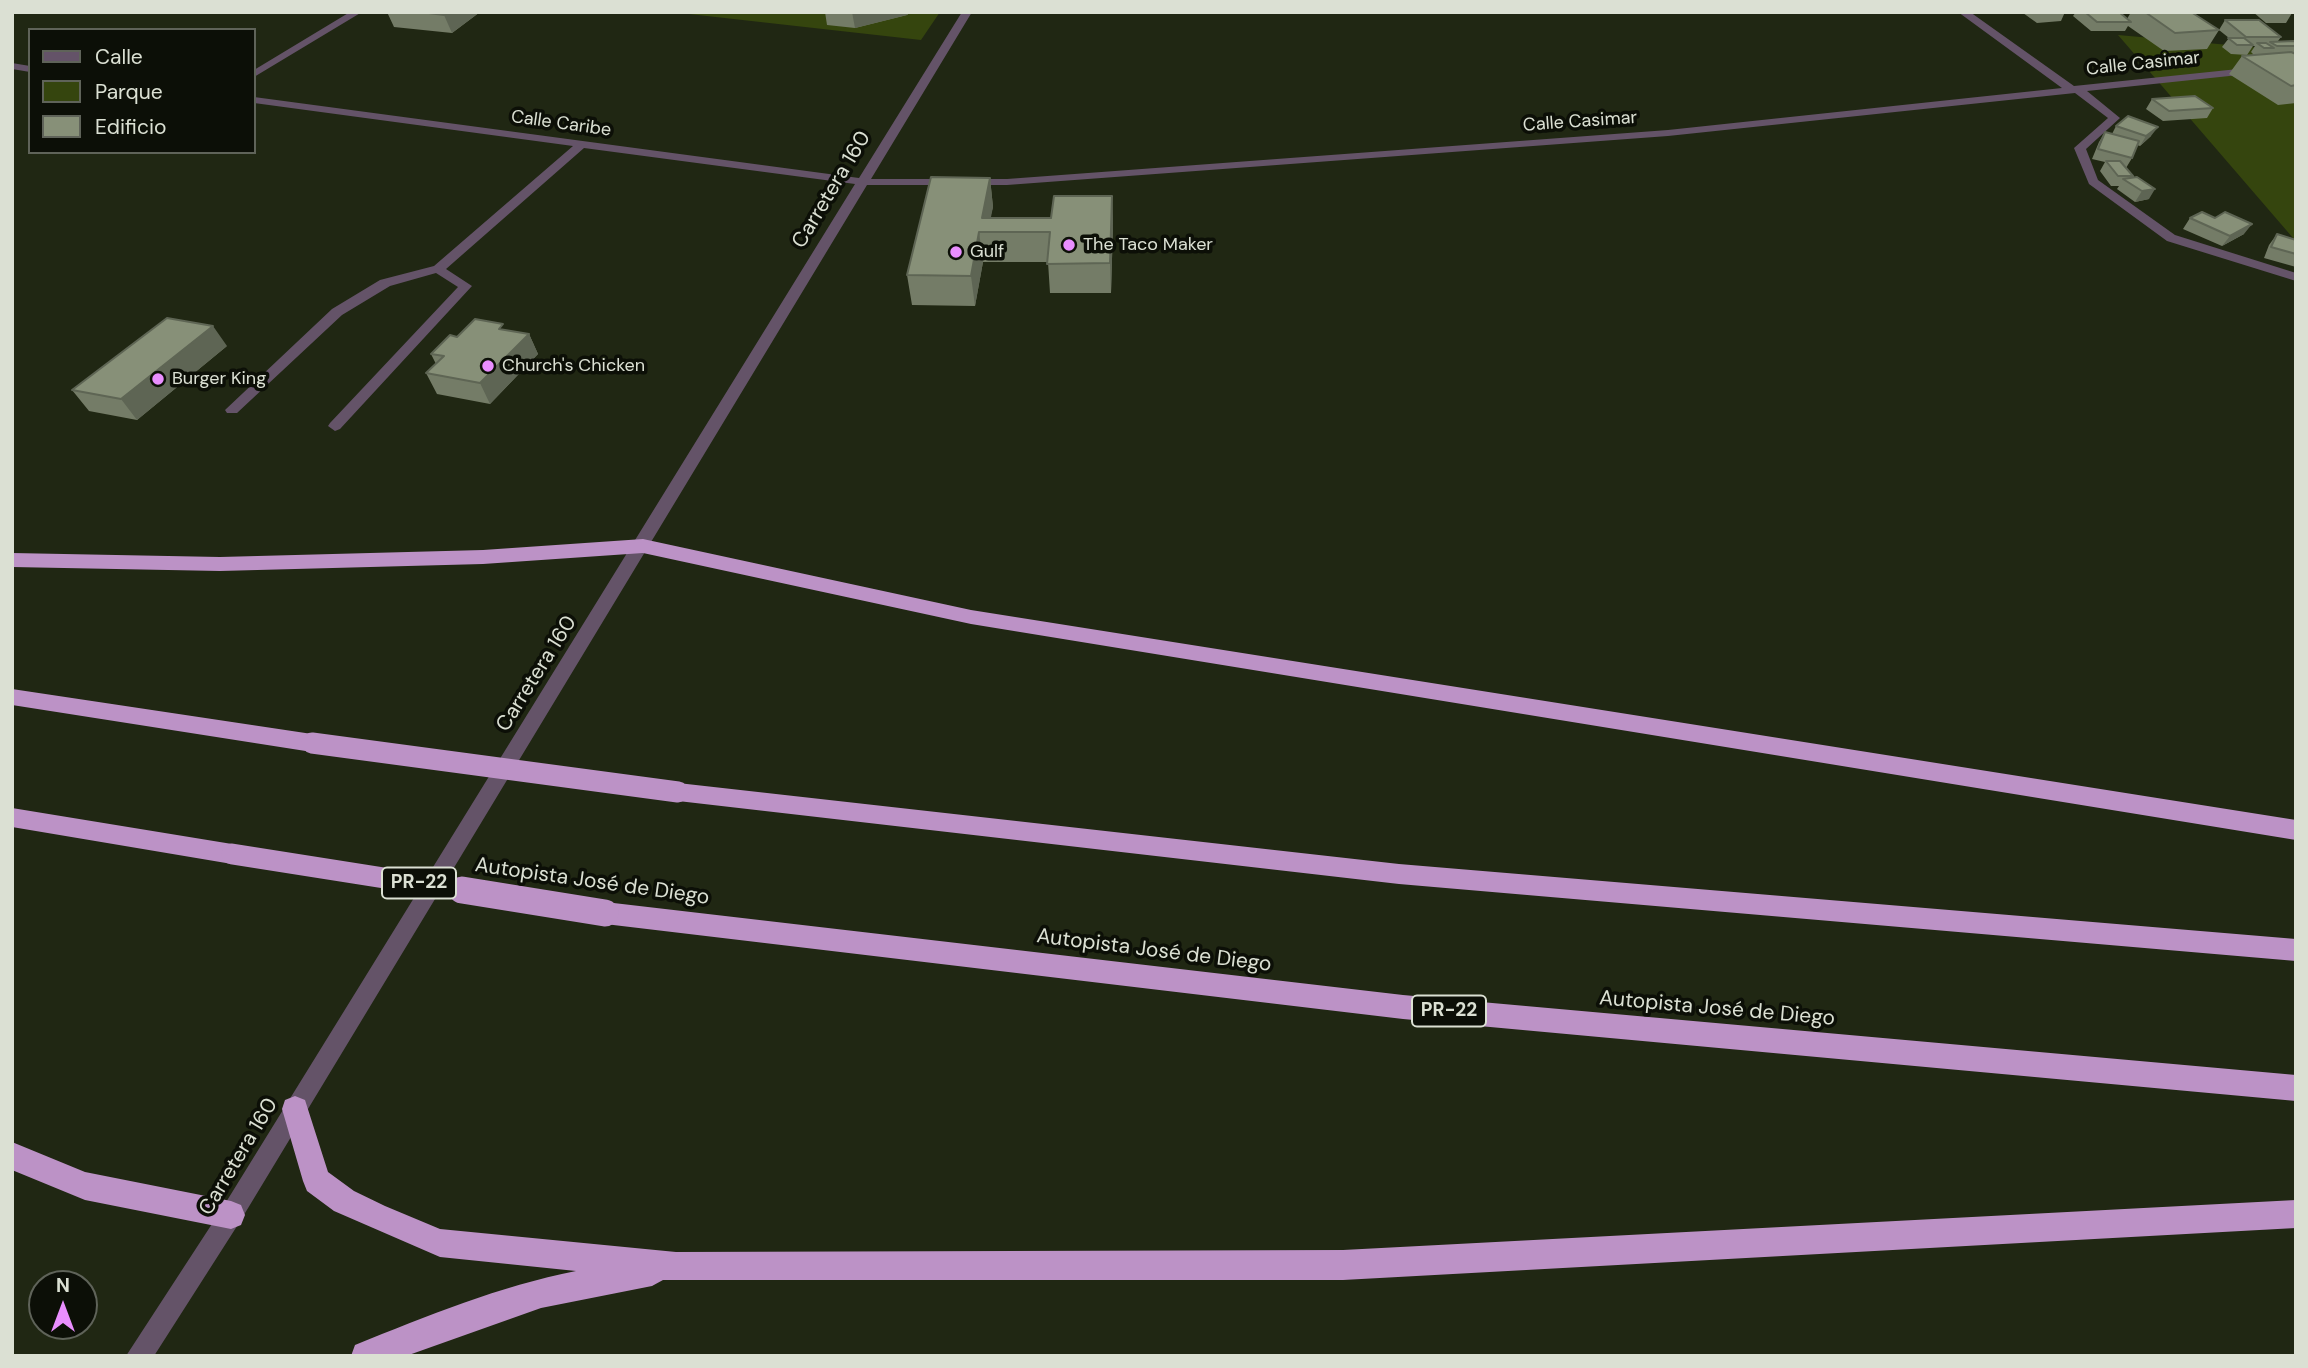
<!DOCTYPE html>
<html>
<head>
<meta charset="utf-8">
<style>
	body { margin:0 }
	#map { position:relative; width:2308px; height:1368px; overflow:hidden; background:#202713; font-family:"DM Sans",sans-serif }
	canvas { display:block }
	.frame { position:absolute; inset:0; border:14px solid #dbe0d3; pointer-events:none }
	.legend { position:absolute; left:28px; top:28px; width:228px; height:126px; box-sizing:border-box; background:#0c0f07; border:2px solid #5f6359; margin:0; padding:9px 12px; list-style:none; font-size:21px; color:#dbe0d3 }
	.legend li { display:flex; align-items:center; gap:14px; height:35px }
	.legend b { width:35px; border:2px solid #5f6359 }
	.north { position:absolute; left:28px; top:1270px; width:70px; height:70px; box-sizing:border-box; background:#0c0f07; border:2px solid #5f6359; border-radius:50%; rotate:0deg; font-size:19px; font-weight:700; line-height:28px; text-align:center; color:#dbe0d3 }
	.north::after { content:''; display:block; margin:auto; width:24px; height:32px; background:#e98efe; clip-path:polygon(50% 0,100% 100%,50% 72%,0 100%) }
</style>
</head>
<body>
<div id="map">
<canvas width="2308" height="1368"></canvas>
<div class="frame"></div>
<ul class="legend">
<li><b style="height:9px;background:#645368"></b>Calle</li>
<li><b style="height:19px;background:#35450e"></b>Parque</li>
<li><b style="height:19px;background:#879078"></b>Edificio</li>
</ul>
<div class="north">N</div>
</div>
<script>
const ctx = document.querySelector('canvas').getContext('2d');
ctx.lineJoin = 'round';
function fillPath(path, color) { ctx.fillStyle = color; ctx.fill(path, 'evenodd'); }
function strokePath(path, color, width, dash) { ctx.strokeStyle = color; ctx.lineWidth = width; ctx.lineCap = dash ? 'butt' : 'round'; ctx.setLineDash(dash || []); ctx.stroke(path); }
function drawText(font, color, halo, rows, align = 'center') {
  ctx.font = font + ' "DM Sans",sans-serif'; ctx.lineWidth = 7; ctx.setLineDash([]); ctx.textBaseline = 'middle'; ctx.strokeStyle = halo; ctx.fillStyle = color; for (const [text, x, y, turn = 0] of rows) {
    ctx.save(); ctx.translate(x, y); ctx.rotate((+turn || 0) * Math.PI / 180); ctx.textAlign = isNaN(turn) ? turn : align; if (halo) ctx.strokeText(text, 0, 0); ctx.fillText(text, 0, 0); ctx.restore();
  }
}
fillPath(new Path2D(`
	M 671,12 L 940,12 L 921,40 Z
	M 2118,35 L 2296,51 L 2296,239 L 2293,238 Z`), '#35450e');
fillPath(new Path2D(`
	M 350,12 L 362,12 L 254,77 L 254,70 Z
	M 962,12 L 972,12 L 871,179 L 1007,179 L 1668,130 L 2062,88 L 1958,12 L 1970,12 L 2074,86 L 2296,63 L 2296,69 L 2087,91 L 2120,118 L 2086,149 L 2098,180 L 2175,235 L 2296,273 L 2296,281 L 2167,241 L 2089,184 L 2074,148 L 2108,118 L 2075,93 L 1668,136 L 1007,185 L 867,185 L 239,1223 L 154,1356 L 126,1356 L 223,1207 L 855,184 L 584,148 L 446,269 L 472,286 L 340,429 L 335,431 L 328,426 L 330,423 L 458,287 L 436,273 L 390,286 L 342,315 L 237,413 L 227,413 L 225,410 L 332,309 L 380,280 L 434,266 L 573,146 L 254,103 L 254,97 L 859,178 Z
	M 12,63 L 30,66 L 30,72 L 12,69 Z`), '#645368');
fillPath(new Path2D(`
	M 643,539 L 971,610 L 2296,820 L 2296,840 L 971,624 L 643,553 L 483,564 L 220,571 L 12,567 L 12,553 L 220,557 L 483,550 Z
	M 12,689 L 312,734 L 320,737 L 323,743 L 320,749 L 312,752 L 12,705 Z
	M 678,783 L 1399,864 L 2296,939 L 2296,961 L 1399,884 L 678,801 L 670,799 L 667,792 L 670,785 Z
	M 12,808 L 232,844 L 240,847 L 244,854 L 240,861 L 232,864 L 12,827 Z
	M 605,902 L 1403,995 L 2296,1075 L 2296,1101 L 1403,1019 L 605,924 L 596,921 L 593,913 L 596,905 Z
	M 295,1096 L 305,1100 L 328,1172 L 354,1191 L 385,1206 L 440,1229 L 676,1252 L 1343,1250 L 2296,1200 L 2296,1228 L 1343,1280 L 663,1280 L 652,1286 L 541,1308 L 406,1356 L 351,1356 L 355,1345 C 427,1316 500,1286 576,1271 L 440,1257 L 334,1211 L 307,1191 L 303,1181 L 282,1109 L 285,1100 Z
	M 12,1142 L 85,1172 L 231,1201 L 241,1205 L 245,1215 L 241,1225 L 231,1229 L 85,1200 L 12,1170 Z`), '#bc92c6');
strokePath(new Path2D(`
	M 312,743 L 678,792
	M 232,854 L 473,892`), '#bc92c6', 21);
strokePath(new Path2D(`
	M 462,890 L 605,913`), '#bc92c6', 27);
fillPath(new Path2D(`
	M 387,12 L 480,12 L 452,33 L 394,27 Z
	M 825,12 L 910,12 L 907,15 L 855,28 L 827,25 Z
	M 2024,12 L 2065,12 L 2061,21 L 2037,23 L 2023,13 Z
	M 2076,12 L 2119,12 L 2127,19 L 2131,12 L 2191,12 L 2219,30 L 2207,49 L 2164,51 L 2128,26 L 2125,31 L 2091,31 L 2073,16 Z
	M 2253,12 L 2291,12 L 2292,13 L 2286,23 L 2266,23 Z
	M 2225,20 L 2281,37 L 2278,41 L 2296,42 L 2296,103 L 2278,105 L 2229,74 L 2242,56 L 2254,55 L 2251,52 L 2255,46 L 2253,46 L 2247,55 L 2231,54 L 2222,47 L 2229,38 L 2219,30 Z
	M 2152,99 L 2213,108 L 2207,118 L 2163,121 L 2146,109 Z
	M 2116,126 L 2151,136 L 2140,146 L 2137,145 L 2132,158 L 2126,168 L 2149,199 L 2135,202 L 2117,189 L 2119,186 L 2111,186 L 2100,171 L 2105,162 L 2092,159 L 2099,142 L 2105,132 L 2112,134 Z
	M 990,178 L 993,207 L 990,218 L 1051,218 L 1112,196 L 1113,225 L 1111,293 L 1050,293 L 1048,262 L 983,262 L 975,306 L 912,305 L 907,275 Z
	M 2190,218 L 2244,234 L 2222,246 L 2183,229 Z
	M 2277,234 L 2296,240 L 2296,267 L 2264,258 L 2269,245 Z
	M 506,330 L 529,334 L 538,354 L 490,404 L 437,394 L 426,373 L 436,364 L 431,354 L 457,337 Z
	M 227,346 L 137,420 L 89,411 L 72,390 Z`), '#747c67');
fillPath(new Path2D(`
	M 448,12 L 480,12 L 452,33 L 444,15 Z
	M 852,12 L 910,12 L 907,15 L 855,28 Z
	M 2158,127 L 2151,136 L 2140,146 L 2146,136 Z
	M 990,178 L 993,207 L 988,232 L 982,218 Z
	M 2155,189 L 2149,199 L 2135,202 L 2142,191 Z
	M 1112,196 L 1113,225 L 1111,293 L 1110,263 Z
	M 2252,224 L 2244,234 L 2222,246 L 2230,236 Z
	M 979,232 L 983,262 L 975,306 L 971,276 Z
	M 213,326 L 227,346 L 137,420 L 121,399 Z
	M 529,334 L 538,354 L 490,404 L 480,383 Z`), '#5e6554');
const building = new Path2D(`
	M 421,12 L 448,12 L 444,15 Z
	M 2085,12 L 2119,12 L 2131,22 L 2097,22 Z
	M 2145,12 L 2191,12 L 2219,30 L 2175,33 Z
	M 2271,12 L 2291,12 L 2292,13 L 2272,13 Z
	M 2225,20 L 2259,20 L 2281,37 L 2246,37 Z
	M 2228,38 L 2244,38 L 2253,45 L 2237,45 Z
	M 2294,41 L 2296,42 L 2296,46 L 2277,46 L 2270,42 Z
	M 2257,43 L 2266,43 L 2274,48 L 2264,48 Z
	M 2291,52 L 2296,54 L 2296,85 L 2291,86 L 2242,56 Z
	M 2195,96 L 2213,108 L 2169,111 L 2152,99 Z
	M 2128,116 L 2158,127 L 2146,136 L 2116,126 Z
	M 2105,132 L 2139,141 L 2132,158 L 2098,149 Z
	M 2106,161 L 2120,161 L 2133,176 L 2118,176 Z
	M 931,177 L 990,178 L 982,218 L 1051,218 L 1054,196 L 1112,196 L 1110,263 L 1047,264 L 1050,232 L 979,232 L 971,276 L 907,275 Z
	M 2137,177 L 2155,189 L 2142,191 L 2123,179 Z
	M 2202,212 L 2215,218 L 2225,212 L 2252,224 L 2230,236 L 2190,218 Z
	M 2277,234 L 2296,240 L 2296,254 L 2271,247 Z
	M 167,318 L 213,326 L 121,399 L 72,390 Z
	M 475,319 L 503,324 L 499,329 L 529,334 L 480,383 L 426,373 L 444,356 L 431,354 L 450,335 L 457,337 Z`);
fillPath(building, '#879078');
strokePath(building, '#5e6554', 2);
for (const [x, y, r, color] of [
	[1069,245,7,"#e98efe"],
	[956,252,7,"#e98efe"],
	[488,366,7,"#e98efe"],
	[158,379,7,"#e98efe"]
]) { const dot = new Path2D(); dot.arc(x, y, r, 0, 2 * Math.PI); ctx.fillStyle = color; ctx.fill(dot); strokePath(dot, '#0c0f07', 2.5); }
drawText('18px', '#dbe0d3', '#0c0f07', [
	["Calle Casimar",2143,64,-6],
	["Calle Casimar",1580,122,-4],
	["Calle Caribe",561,124,8]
]);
drawText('18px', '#dbe0d3', '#0c0f07', [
	["The Taco Maker",1083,245],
	["Gulf",970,252],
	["Church's Chicken",502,366],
	["Burger King",172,379]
], 'left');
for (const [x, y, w] of [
	[419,883,74],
	[1449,1011,74]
]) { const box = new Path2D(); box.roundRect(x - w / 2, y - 15.5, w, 31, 5); ctx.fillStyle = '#0c0f07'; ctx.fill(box); strokePath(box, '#dbe0d3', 2); }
drawText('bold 19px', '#dbe0d3', null, [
	["PR-22",419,883],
	["PR-22",1449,1011]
]);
drawText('21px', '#dbe0d3', '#0c0f07', [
	["Carretera 160",832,190,-59],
	["Carretera 160",537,674,-58],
	["Autopista José de Diego",592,882,8],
	["Autopista José de Diego",1154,951,7],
	["Autopista José de Diego",1717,1009,5],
	["Carretera 160",239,1157,-59]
]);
</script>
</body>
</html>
